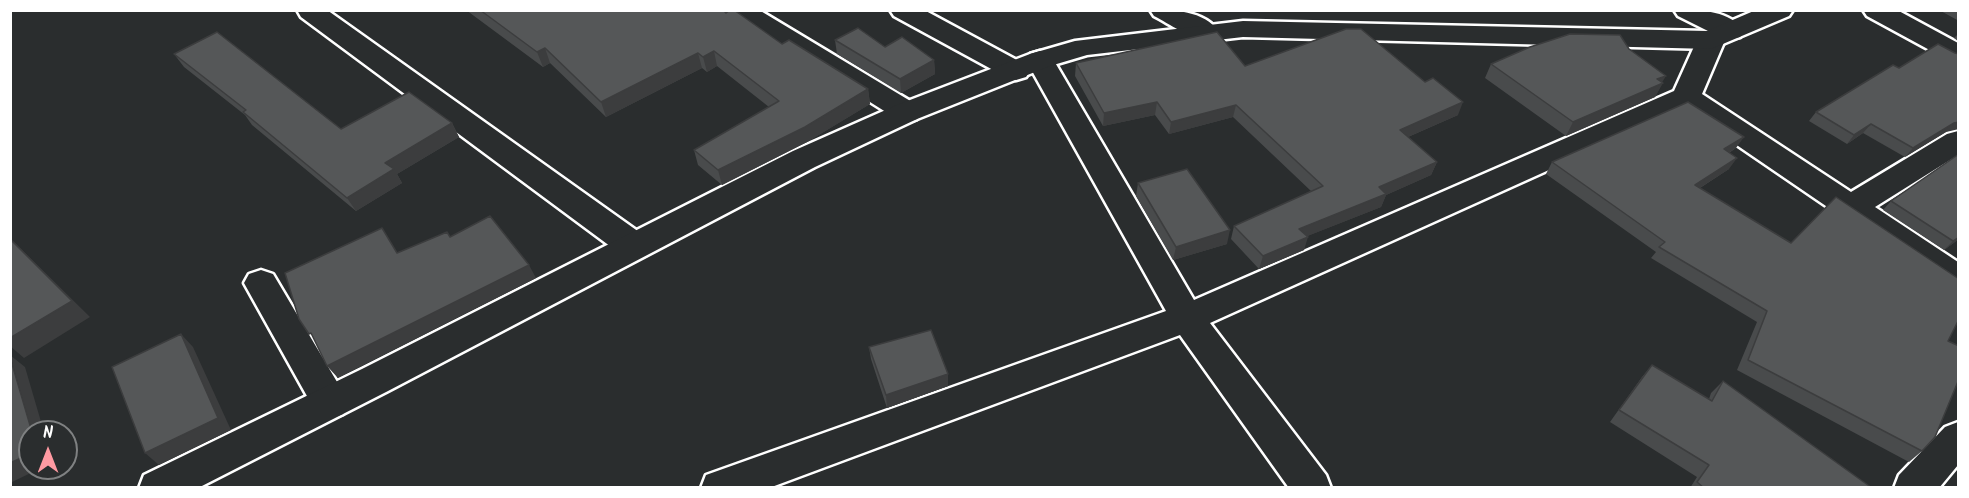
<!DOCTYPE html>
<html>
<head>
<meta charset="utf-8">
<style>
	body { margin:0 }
	#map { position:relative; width:1969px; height:498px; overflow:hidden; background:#2a2d2e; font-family:Kalam,sans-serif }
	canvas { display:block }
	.frame { position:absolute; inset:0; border:12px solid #fff; pointer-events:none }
	.north { position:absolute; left:18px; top:420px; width:60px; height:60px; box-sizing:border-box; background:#2a2d2e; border:2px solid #7f8182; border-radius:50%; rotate:0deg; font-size:16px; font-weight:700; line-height:24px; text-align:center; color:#fff }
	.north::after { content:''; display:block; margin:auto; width:21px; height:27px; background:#ff9aa2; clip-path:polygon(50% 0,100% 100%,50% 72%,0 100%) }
</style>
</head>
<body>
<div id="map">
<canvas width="1969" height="498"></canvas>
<div class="frame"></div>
<div class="north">N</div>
</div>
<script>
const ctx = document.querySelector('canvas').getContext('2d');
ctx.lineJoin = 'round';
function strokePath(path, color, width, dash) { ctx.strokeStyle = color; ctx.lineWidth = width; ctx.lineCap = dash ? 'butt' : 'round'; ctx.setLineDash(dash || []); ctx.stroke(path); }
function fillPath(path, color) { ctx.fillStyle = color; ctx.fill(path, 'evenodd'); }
const minor = new Path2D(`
	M 297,10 L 327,10 L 646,237 L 650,246 L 646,255 L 634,258 L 622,255 L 301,17 Z
	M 725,10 L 759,10 L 917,105 L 922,112 L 917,119 L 907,122 L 897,119 L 762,34 L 729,16 Z
	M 890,10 L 924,10 L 1026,65 L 1030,71 L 1026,77 L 1016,80 L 1006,77 L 894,16 Z
	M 1150,10 C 1173,10 1204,10 1219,32 L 1215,38 C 1194,43 1172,25 1154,16 Z
	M 1674,10 C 1697,10 1729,9 1744,31 L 1740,37 L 1730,39 L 1723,38 L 1725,40 L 1702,94 L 1851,192 L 1947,134 L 1958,131 L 1958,155 L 1875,207 L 1958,262 L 1958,292 L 1946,288 L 1684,109 L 1210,323 L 1326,475 L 1331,488 L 1289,488 L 1180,335 L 769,488 L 701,488 L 706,475 L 1166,311 L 1026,60 L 1030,54 L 1040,51 L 1050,54 L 1194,300 L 1674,91 L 1697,40 L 1701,34 L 1710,32 L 1678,16 Z
	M 1863,10 L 1897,10 L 1958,43 L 1958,63 L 1948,60 L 1867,16 Z
	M 261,270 L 273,274 L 343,392 L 349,403 L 343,414 L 330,419 L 317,414 L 244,283 L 249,274 Z
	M 1958,422 L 1958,465 L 1939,488 L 1894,488 L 1899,475 L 1945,427 Z`);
const tertiary = new Path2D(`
	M 1756,10 L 1793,10 L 1789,16 L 1711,49 L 1243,37 L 1087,55 L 1050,66 L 917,119 L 815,167 L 388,391 L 198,488 L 139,488 L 144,475 L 362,369 L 793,151 L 897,105 L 1030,54 L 1075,41 L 1243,21 L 1707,31 Z`);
strokePath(minor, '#fff', 5);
strokePath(tertiary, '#fff', 5);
fillPath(minor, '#2a2d2e');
fillPath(tertiary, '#2a2d2e');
fillPath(new Path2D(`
	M 466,10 L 723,10 L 782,44 L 868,89 L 870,104 L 807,142 L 722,185 L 698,165 L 694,150 L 769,107 L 717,66 L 707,72 L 702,68 L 606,117 L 550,63 L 543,67 Z
	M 1939,10 L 1959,10 L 1959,21 Z
	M 1959,33 L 1959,42 L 1954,38 Z
	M 835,40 L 885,47 L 934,60 L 935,74 L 901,93 L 837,54 Z
	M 1629,49 L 1662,83 L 1655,97 L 1566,136 L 1485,78 L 1491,64 Z
	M 1955,53 L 1946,132 L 1905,157 L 1863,133 L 1847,144 L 1809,121 L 1816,112 L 1899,68 Z
	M 174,54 L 341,129 L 452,123 L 459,137 L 397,174 L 402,183 L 356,211 L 252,125 L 245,115 L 184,67 Z
	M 1076,63 L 1245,66 L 1458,115 L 1408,137 L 1437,162 L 1431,175 L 1386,195 L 1381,207 L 1307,236 L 1304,250 L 1259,269 L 1231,239 L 1234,226 L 1311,191 L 1233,117 L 1169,134 L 1155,115 L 1103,126 L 1075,76 Z
	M 1736,148 L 1729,153 L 1729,169 L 1700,188 L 1948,341 L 1922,451 L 1909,462 L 1737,370 L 1757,322 L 1651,258 L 1656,252 L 1546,174 L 1552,162 Z
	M 1138,183 L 1227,244 L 1173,260 L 1136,196 Z
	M 1891,201 L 1959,239 L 1944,250 L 1883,210 Z
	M 869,347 L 948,374 L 948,386 L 887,408 L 871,359 Z
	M 1652,365 L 1709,399 L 1711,393 L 1723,381 L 1872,488 L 1690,488 L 1697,477 L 1610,422 L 1642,377 Z`), '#494b4c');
fillPath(new Path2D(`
	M 545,48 L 550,63 L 543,67 L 537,52 Z
	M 714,51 L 717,66 L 707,72 L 703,57 Z
	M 698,53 L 702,68 L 606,117 L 601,102 Z
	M 934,60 L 935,74 L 901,93 L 900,79 Z
	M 1666,76 L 1661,84 L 1663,83 L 1655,97 L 1566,136 L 1573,122 L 1657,79 Z
	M 868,89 L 870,104 L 807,142 L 722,185 L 718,170 Z
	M 1157,102 L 1155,115 L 1103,126 L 1104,113 Z
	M 1463,102 L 1458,115 L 1394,143 L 1400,130 Z
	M 1236,105 L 1233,117 L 1169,134 L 1171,122 Z
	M 1959,122 L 1959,129 L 1946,132 L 1905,157 L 1913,148 L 1954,123 Z
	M 452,123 L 459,137 L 397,174 L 402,183 L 356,211 L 347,198 L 385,163 Z
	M 1871,124 L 1863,133 L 1847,144 L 1854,135 Z
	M 1744,137 L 1736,148 L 1715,161 L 1724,149 Z
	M 1737,158 L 1729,169 L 1687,196 L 1695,185 Z
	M 1437,162 L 1431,175 L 1386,195 L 1381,207 L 1295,241 L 1299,229 L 1379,187 Z
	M 1230,230 L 1227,244 L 1173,260 L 1176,247 Z
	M 1308,237 L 1304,250 L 1259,269 L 1263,256 Z
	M 1959,237 L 1959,239 L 1944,250 L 1953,241 Z
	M 10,238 L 90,317 L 24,358 L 10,346 Z
	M 529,265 L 536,278 L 338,378 L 327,366 Z
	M 181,334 L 193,347 L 231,430 L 159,465 L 145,453 Z
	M 10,355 L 25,367 L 44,432 L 32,432 Z
	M 948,374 L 948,386 L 887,408 L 886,395 Z
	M 30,454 L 30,468 L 41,468 L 10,483 L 10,463 Z`), '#3c3d3e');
const building = new Path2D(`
	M 480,10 L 723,10 L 726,13 L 730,10 L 734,10 L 782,44 L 789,40 L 868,89 L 805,127 L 718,170 L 694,150 L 779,101 L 714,51 L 703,57 L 698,53 L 601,102 L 545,48 L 537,52 Z
	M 858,28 L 885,47 L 902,37 L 934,60 L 900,79 L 835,40 Z
	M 1346,29 L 1361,29 L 1425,82 L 1433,78 L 1463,102 L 1400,130 L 1437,162 L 1379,187 L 1386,194 L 1299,229 L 1308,237 L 1263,256 L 1234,226 L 1323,186 L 1236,105 L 1171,122 L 1157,102 L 1104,113 L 1076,63 L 1217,32 L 1245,66 Z
	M 217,32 L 341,129 L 409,92 L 452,123 L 385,163 L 394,169 L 347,198 L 243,112 L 246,110 L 174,54 Z
	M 1570,34 L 1620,35 L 1629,49 L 1666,76 L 1657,79 L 1663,83 L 1573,122 L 1491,64 L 1530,47 Z
	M 1938,44 L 1955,53 L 1959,54 L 1959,122 L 1954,123 L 1913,148 L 1871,124 L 1854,135 L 1816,112 L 1893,65 L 1899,68 Z
	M 1688,102 L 1744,137 L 1724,149 L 1737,158 L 1695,185 L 1791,243 L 1836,197 L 1959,279 L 1959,319 L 1948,341 L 1959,346 L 1959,379 L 1935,437 L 1922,451 L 1748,360 L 1767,311 L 1659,247 L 1665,242 L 1552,162 Z
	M 1959,154 L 1959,237 L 1953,241 L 1891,201 Z
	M 1187,169 L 1230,230 L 1176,247 L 1138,183 Z
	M 490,216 L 529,265 L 327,366 L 311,333 L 309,334 L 299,319 L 285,273 L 382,228 L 397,253 L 447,232 L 450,237 Z
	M 10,239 L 72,301 L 10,338 Z
	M 931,330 L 948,374 L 886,395 L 869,347 Z
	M 181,334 L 218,418 L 145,453 L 112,367 Z
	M 10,357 L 32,432 L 30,432 L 30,454 L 10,463 Z
	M 1652,365 L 1712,401 L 1723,381 L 1872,488 L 1704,488 L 1697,482 L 1709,465 L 1619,410 Z`);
fillPath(building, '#555758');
strokePath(building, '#3c3d3e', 1.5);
</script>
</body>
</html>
